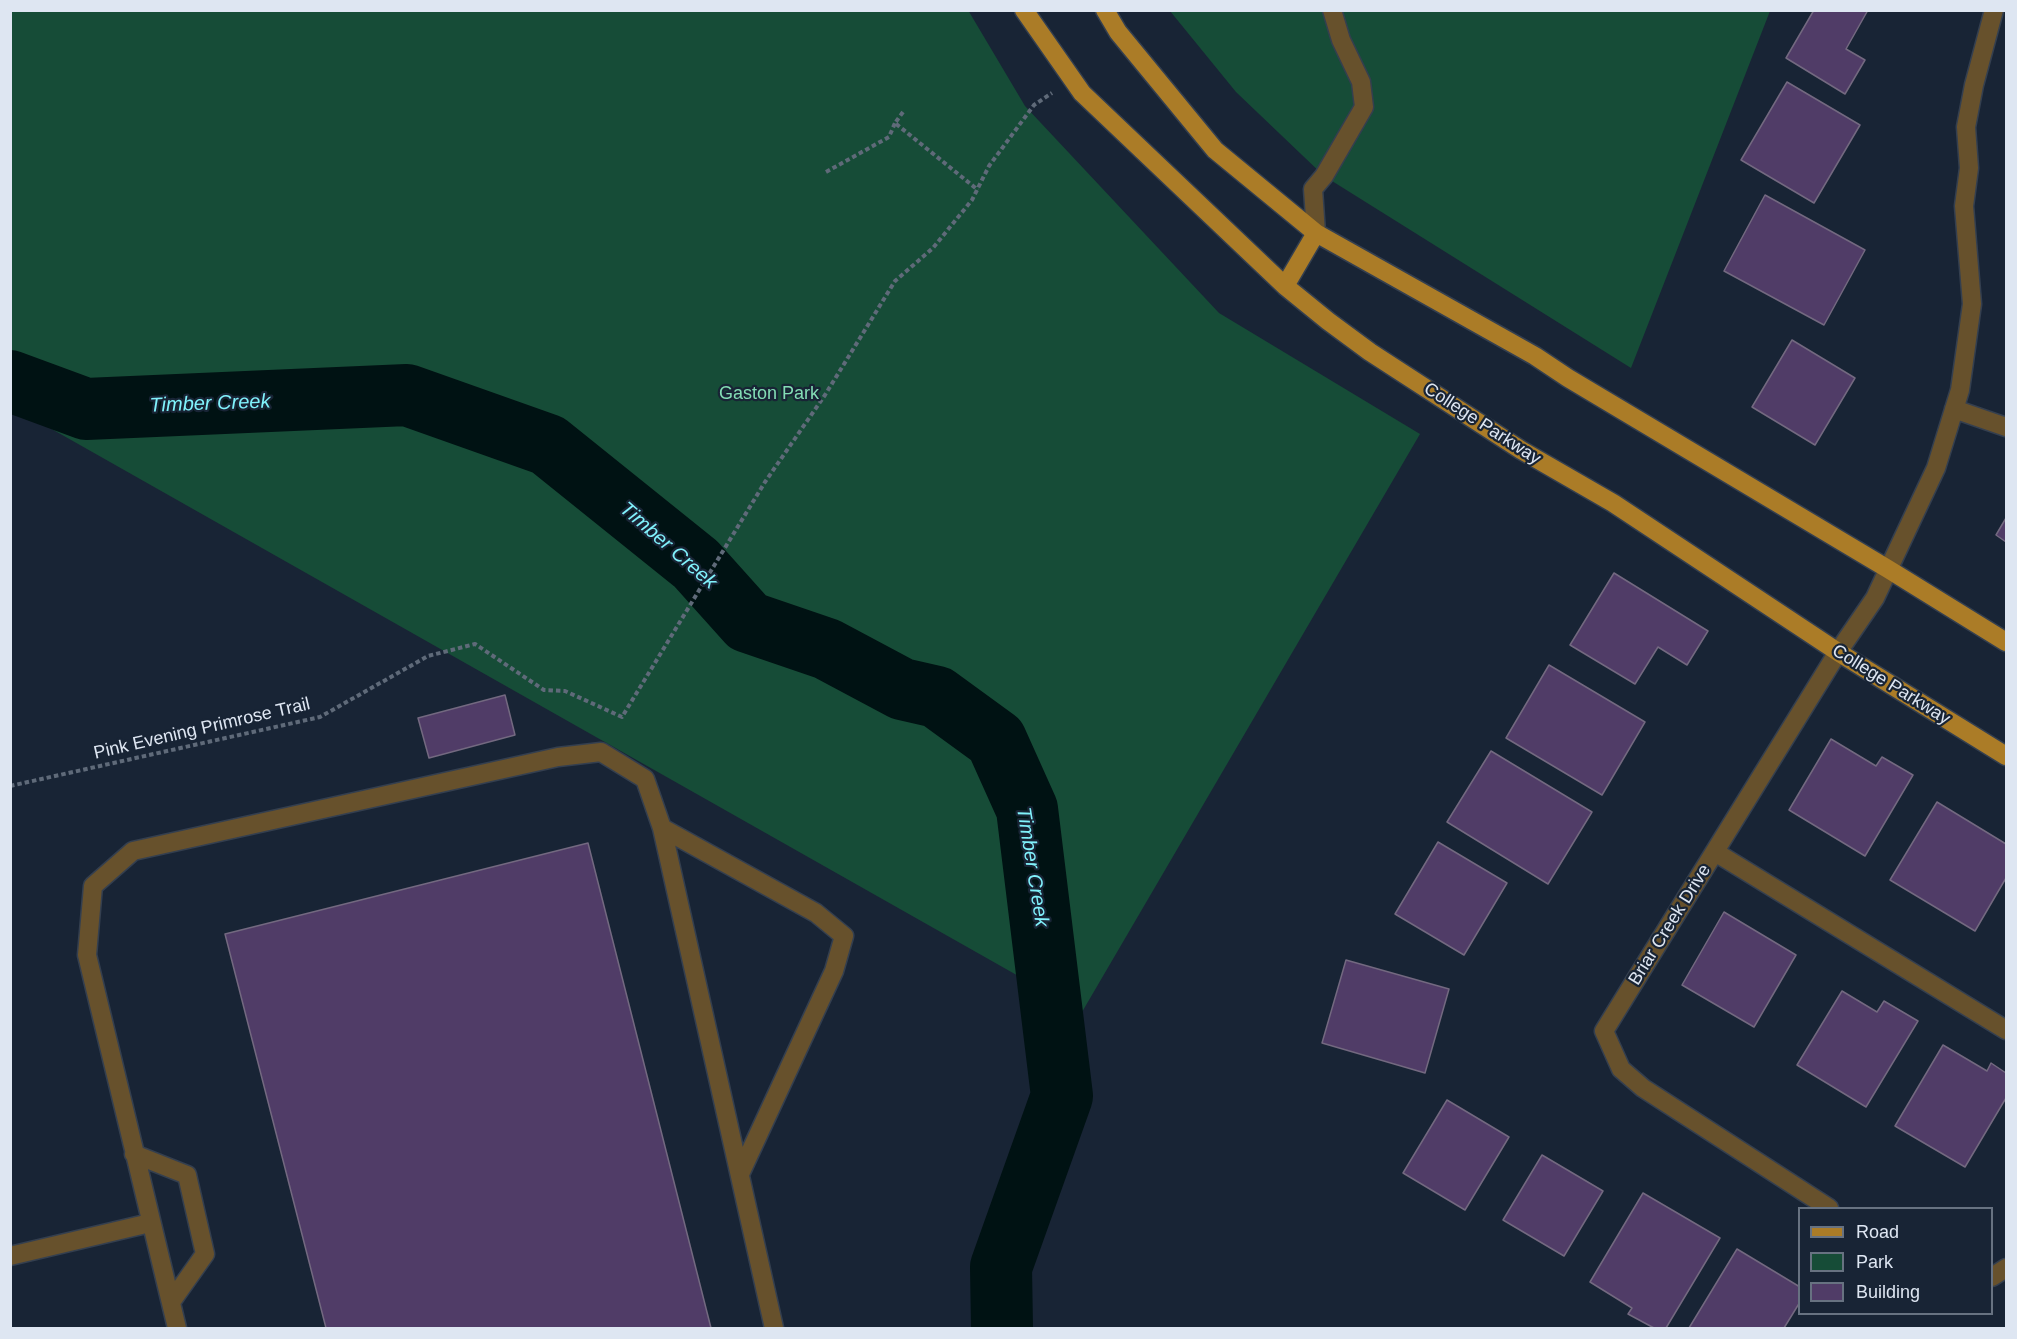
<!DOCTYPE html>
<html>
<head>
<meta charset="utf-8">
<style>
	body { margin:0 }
	#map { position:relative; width:2017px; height:1339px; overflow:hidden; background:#182435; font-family:Helvetica,sans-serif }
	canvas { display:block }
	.frame { position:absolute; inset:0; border:12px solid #dee6f2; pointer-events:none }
	.legend { position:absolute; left:1798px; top:1207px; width:195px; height:108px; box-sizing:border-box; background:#182435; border:2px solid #677281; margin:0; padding:8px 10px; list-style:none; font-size:18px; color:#dee6f2 }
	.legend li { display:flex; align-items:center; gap:12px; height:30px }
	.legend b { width:30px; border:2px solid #677281 }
</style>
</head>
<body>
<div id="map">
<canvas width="2017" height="1339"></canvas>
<div class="frame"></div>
<ul class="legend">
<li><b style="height:8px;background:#ab7c27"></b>Road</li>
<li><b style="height:16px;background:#164c37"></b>Park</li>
<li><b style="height:16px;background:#503c67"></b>Building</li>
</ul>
</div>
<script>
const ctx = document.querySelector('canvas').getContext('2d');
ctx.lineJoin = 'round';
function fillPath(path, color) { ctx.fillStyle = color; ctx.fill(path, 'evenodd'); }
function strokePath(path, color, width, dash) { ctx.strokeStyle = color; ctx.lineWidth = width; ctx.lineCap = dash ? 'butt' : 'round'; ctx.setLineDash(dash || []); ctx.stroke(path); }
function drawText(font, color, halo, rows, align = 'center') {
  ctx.font = font + ' Helvetica,sans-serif'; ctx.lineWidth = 4.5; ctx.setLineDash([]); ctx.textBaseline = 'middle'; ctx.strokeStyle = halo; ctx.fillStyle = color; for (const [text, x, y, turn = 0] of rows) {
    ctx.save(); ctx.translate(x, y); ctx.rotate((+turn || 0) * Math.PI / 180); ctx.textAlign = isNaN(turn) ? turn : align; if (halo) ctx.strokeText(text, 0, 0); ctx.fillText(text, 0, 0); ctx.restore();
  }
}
fillPath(new Path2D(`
	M 968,10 L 1025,106 L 1219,313 L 1420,434 L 1082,1012 L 11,406 L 11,11 Z
	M 1170,11 L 1770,11 L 1631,368 L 1324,176 L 1236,92 Z`), '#164c37');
strokePath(new Path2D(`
	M 10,381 L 86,409 L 407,395 L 548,445 L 696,564 L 748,622 L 827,649 L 902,689 L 937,697 L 996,740 L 1027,809 L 1062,1096 L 1001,1267 L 1002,1328`), '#001213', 62);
const building = new Path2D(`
	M 1814,10 L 1868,10 L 1846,49 L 1865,60 L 1845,94 L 1786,58 Z
	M 1787,82 L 1860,125 L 1814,203 L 1741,160 Z
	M 1765,195 L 1865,250 L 1824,325 L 1724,271 Z
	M 1792,340 L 1855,378 L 1815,445 L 1752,407 Z
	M 2006,518 L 2006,542 L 1996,535 Z
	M 1614,573 L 1708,631 L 1687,665 L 1658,647 L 1635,684 L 1570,645 Z
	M 1549,665 L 1645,722 L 1602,795 L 1506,738 Z
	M 505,695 L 515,735 L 429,758 L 418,718 Z
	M 1831,739 L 1876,766 L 1882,757 L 1913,775 L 1865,856 L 1789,810 Z
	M 1491,751 L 1592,812 L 1548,884 L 1447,822 Z
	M 1937,802 L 2006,844 L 2006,878 L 1975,931 L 1890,880 Z
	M 1438,842 L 1507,883 L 1464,955 L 1395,914 Z
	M 588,843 L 711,1328 L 326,1328 L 225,934 Z
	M 1724,912 L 1796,955 L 1754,1027 L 1682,985 Z
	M 1346,960 L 1449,989 L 1425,1073 L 1322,1043 Z
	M 1842,991 L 1877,1012 L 1884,1001 L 1918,1021 L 1866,1107 L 1797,1065 Z
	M 1943,1045 L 1987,1071 L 1991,1063 L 2006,1073 L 2006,1098 L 1965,1167 L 1895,1126 Z
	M 1447,1100 L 1509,1137 L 1465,1210 L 1403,1173 Z
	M 1542,1155 L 1603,1191 L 1564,1256 L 1503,1220 Z
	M 1643,1193 L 1720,1238 L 1666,1328 L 1654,1328 L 1628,1314 L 1632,1308 L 1590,1282 Z
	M 1737,1249 L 1800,1287 L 1800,1302 L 1784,1328 L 1689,1328 Z`);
fillPath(building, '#503c67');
strokePath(building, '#736980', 1.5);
const minor = new Path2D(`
	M 1316,233 L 1313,189 L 1324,176 L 1364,107 L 1361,82 L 1341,40 L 1332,10
	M 1954,409 L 2006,427
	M 662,828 L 816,913 L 844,936 L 834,971 L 740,1174
	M 1715,852 L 2006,1030
	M 134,1154 L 187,1175 L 205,1254 L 171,1302
	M 1829,1208 L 1643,1088 L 1621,1069 L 1604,1031 L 1838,652 L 1875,598 L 1936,468 L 1960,390 L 1972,304 L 1964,206 L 1969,168 L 1966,127 L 1974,85 L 1994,10
	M 10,1256 L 150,1223
	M 1992,1277 L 2006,1268
	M 177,1328 L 87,955 L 93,886 L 133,851 L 558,757 L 601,752 L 645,779 L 662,828 L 774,1328`);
const major = new Path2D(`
	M 1024,10 L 1082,93 L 1285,286 L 1328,321 L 1370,352 L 1521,450 L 1613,503 L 1838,652 L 2006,756
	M 1105,10 L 1118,32 L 1215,150 L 1316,233 L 1535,356 L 1568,378 L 1888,569 L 2006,642
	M 1285,286 L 1316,233`);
strokePath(minor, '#343f4f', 21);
strokePath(major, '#343f4f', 21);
strokePath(new Path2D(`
	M 903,112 L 895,123 L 978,190
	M 826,172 L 889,137 L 895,123
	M 10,786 L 320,717 L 428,656 L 475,644 L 544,690 L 565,691 L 622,717 L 765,482 L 825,395 L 895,281 L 933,248 L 972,200 L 989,166 L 1034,105 L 1052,93`), '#5f6a79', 4, [4.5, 3]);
strokePath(minor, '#67512c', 18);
strokePath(major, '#ab7c27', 18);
drawText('18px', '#83ddb5', '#182435', [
	["Gaston Park",769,394]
]);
drawText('18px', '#dee6f2', '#182435', [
	["College Parkway",1482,424,33],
	["College Parkway",1891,685,32],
	["Pink Evening Primrose Trail",202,729,-13],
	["Briar Creek Drive",1670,925,-58]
]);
drawText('italic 20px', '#81f2fc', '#182435', [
	["Timber Creek",210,404,-2],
	["Timber Creek",668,546,41],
	["Timber Creek",1032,867,81]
]);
</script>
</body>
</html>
